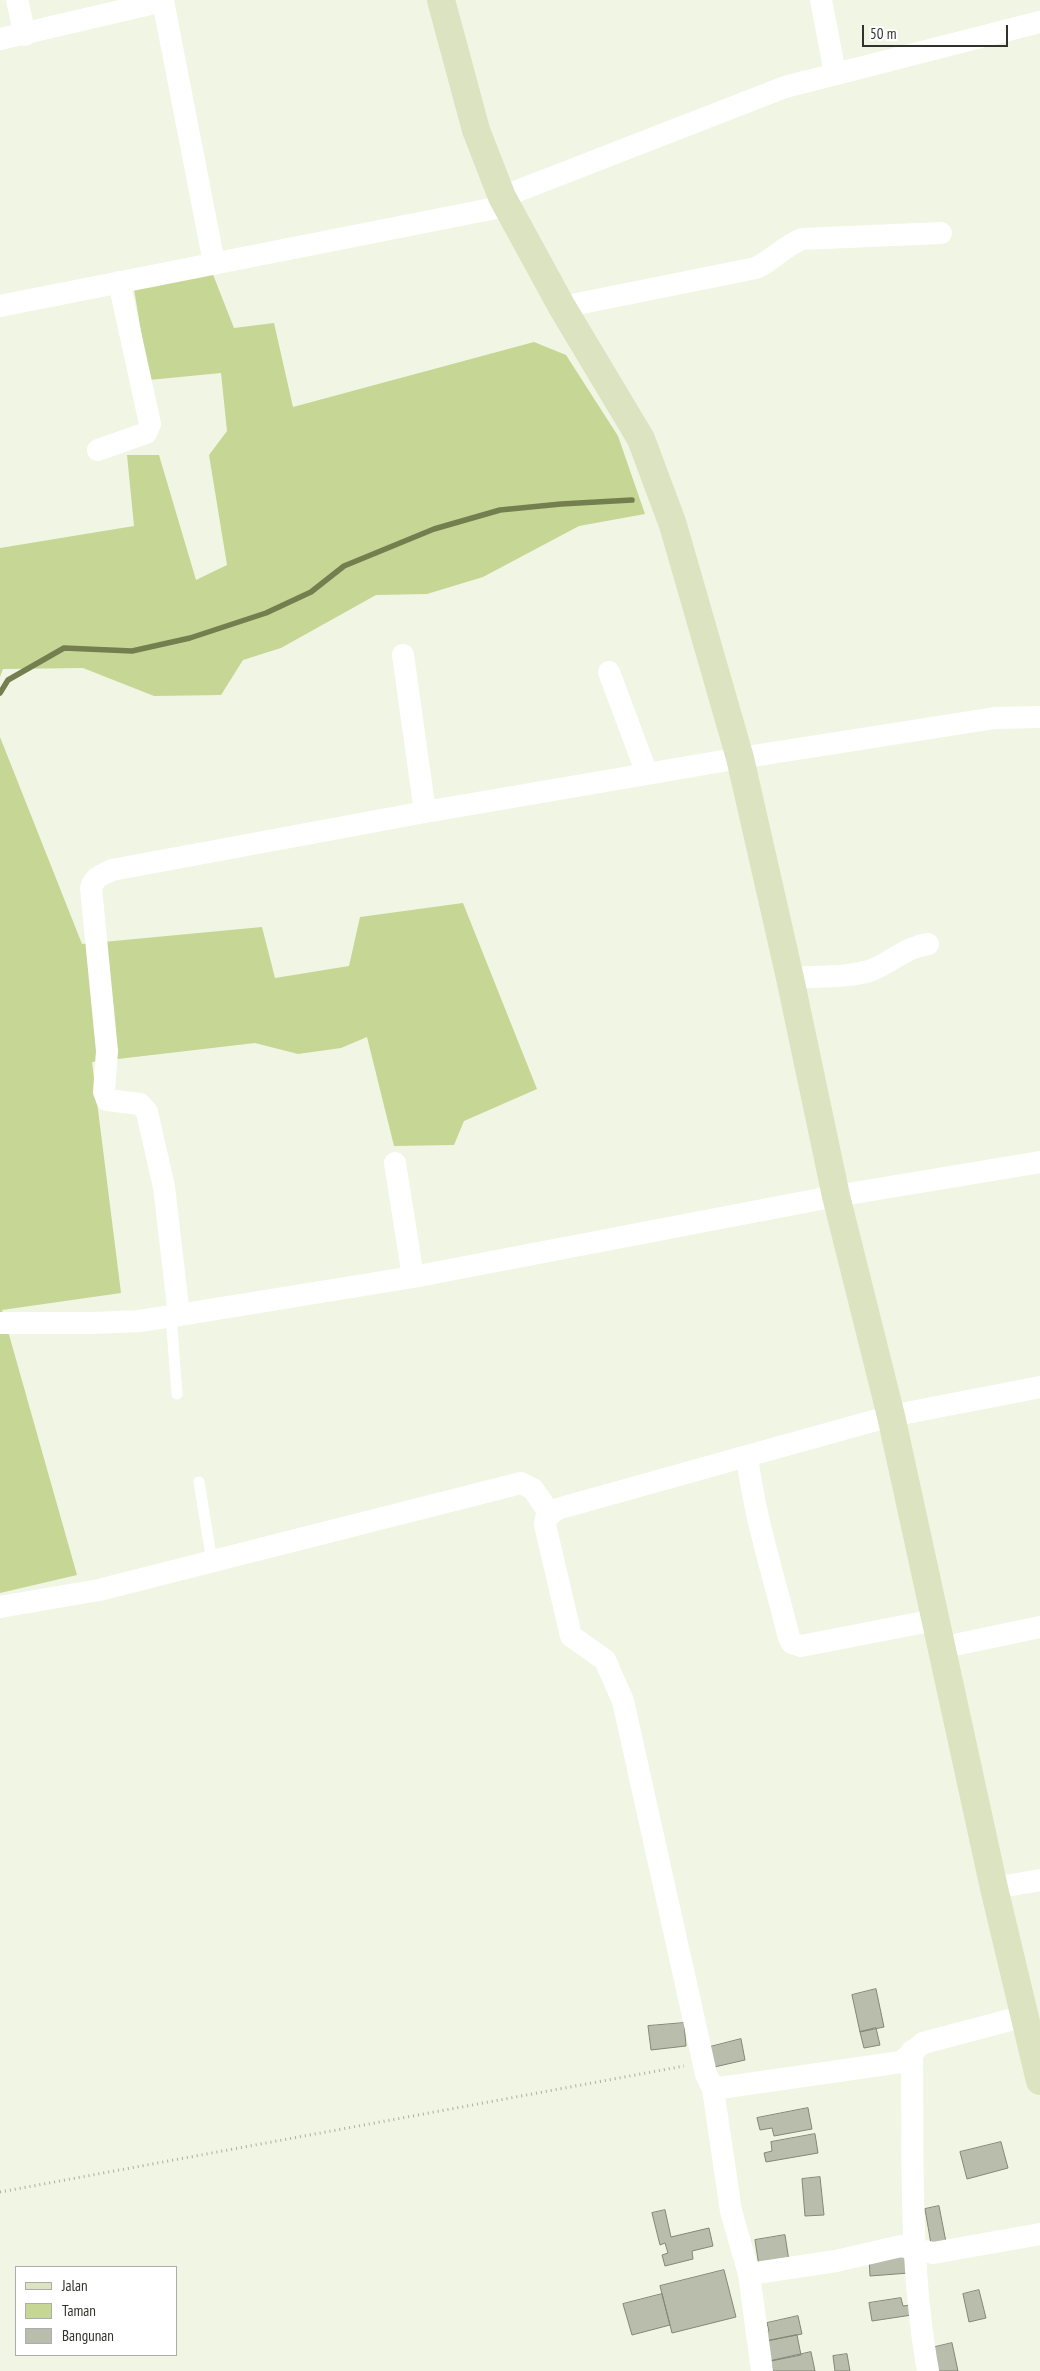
<!DOCTYPE html>
<html>
<head>
<meta charset="utf-8">
<style>
	body { margin:0 }
	#map { position:relative; width:1040px; height:2371px; overflow:hidden; background:#f0f6e3; font-family:"PT Sans Narrow",sans-serif }
	canvas { display:block }
	.legend { position:absolute; left:15px; top:2266px; width:162px; height:90px; box-sizing:border-box; background:#fff; border:1px solid #acadaa; margin:0; padding:6px 9px; list-style:none; font-size:15px; color:#30322b }
	.legend li { display:flex; align-items:center; gap:10px; height:25px }
	.legend b { width:25px; border:1px solid #acadaa }
	.scale { position:absolute; left:862px; top:25px; width:146px; height:22px; box-sizing:border-box; border:2px solid #30322b; border-top:0; padding-left:6px; font-size:15px; line-height:18px; white-space:nowrap; color:#30322b; -webkit-text-stroke:4px #fff; paint-order:stroke }
</style>
</head>
<body>
<div id="map">
<canvas width="1040" height="2371"></canvas>
<ul class="legend">
<li><b style="height:6px;background:#dce3c1"></b>Jalan</li>
<li><b style="height:14px;background:#c6d695"></b>Taman</li>
<li><b style="height:14px;background:#b8bdac"></b>Bangunan</li>
</ul>
<div class="scale">50 m</div>
</div>
<script>
const ctx = document.querySelector('canvas').getContext('2d');
ctx.lineJoin = 'round';
function fillPath(path, color) { ctx.fillStyle = color; ctx.fill(path, 'evenodd'); }
function strokePath(path, color, width, dash) { ctx.strokeStyle = color; ctx.lineWidth = width; ctx.lineCap = dash ? 'butt' : 'round'; ctx.setLineDash(dash || []); ctx.stroke(path); }
fillPath(new Path2D(`
	M 210,267 L 234,328 L 274,323 L 293,407 L 534,342 L 566,355 L 618,436 L 645,514 L 579,526 L 483,577 L 427,594 L 376,595 L 281,648 L 243,660 L 221,695 L 154,696 L 83,668 L 3,669 L 0,677 L 0,548 L 134,526 L 127,455 L 159,455 L 196,580 L 227,565 L 209,455 L 227,431 L 221,373 L 149,380 L 134,289 Z
	M 0,737 L 82,944 L 262,927 L 275,978 L 349,966 L 360,917 L 463,903 L 537,1089 L 464,1121 L 454,1145 L 394,1146 L 367,1037 L 341,1048 L 298,1054 L 255,1043 L 92,1062 L 121,1293 L 2,1310 L 77,1575 L 0,1593 Z`), '#c6d695');
strokePath(new Path2D(`
	M 0,693 L 8,680 L 64,648 L 132,651 L 190,638 L 266,613 L 311,592 L 344,566 L 434,529 L 500,510 L 561,504 L 632,500`), '#737f4e', 5.5);
const building = new Path2D(`
	M 876,1989 L 884,2027 L 860,2032 L 852,1995 Z
	M 684,2023 L 686,2046 L 651,2050 L 648,2026 Z
	M 876,2028 L 880,2045 L 864,2048 L 860,2032 Z
	M 741,2039 L 745,2060 L 710,2068 L 706,2048 Z
	M 808,2108 L 812,2129 L 774,2136 L 772,2128 L 760,2130 L 757,2118 Z
	M 815,2134 L 818,2153 L 766,2162 L 764,2153 L 772,2151 L 771,2142 Z
	M 1001,2142 L 1008,2168 L 967,2179 L 960,2152 Z
	M 820,2177 L 824,2215 L 805,2216 L 802,2179 Z
	M 939,2206 L 946,2242 L 931,2244 L 925,2209 Z
	M 665,2210 L 671,2237 L 709,2228 L 713,2246 L 692,2251 L 693,2259 L 665,2266 L 662,2255 L 668,2253 L 665,2243 L 660,2245 L 652,2213 Z
	M 785,2235 L 789,2261 L 759,2266 L 755,2240 Z
	M 907,2253 L 909,2273 L 870,2276 L 869,2257 Z
	M 724,2270 L 736,2317 L 672,2333 L 660,2286 Z
	M 979,2290 L 986,2318 L 969,2322 L 963,2294 Z
	M 662,2294 L 670,2325 L 632,2335 L 623,2304 Z
	M 901,2298 L 903,2306 L 911,2305 L 912,2315 L 872,2321 L 869,2303 Z
	M 798,2316 L 802,2334 L 767,2341 L 765,2332 L 769,2331 L 767,2323 Z
	M 797,2335 L 801,2355 L 771,2361 L 767,2341 Z
	M 952,2343 L 958,2371 L 933,2371 L 927,2349 Z
	M 811,2352 L 815,2371 L 773,2371 L 771,2361 Z
	M 847,2354 L 850,2371 L 835,2371 L 833,2356 Z`);
fillPath(building, '#b8bdac');
strokePath(building, '#838777', 1);
strokePath(new Path2D(`
	M 0,2192 L 684,2066`), '#aaafa0', 3, [1, 4]);
strokePath(new Path2D(`
	M 171,1316 L 177,1394
	M 199,1482 L 212,1562`), '#fff', 11);
strokePath(new Path2D(`
	M 17,0 L 25,35
	M 821,0 L 835,73
	M 0,39 L 163,1 L 214,263
	M 502,197 L 785,87 L 1040,22
	M 0,306 L 506,206
	M 562,307 L 756,268 C 773,260 784,246 802,239 L 941,233
	M 98,450 L 146,433 L 150,424 L 119,282
	M 403,655 L 425,812
	M 609,672 L 647,774
	M 790,978 C 815,976 849,978 872,970 C 892,962 906,947 928,944
	M 395,1163 L 413,1277
	M 179,1315 L 164,1187 L 147,1112 L 140,1104 L 107,1100 L 104,1092 L 107,1051 L 91,888 C 94,877 102,875 112,870 L 425,812 L 740,758 L 995,718 L 1040,717
	M 0,1323 L 94,1323 L 139,1321 L 179,1315 L 413,1277 L 836,1196 L 1040,1162
	M 747,1456 L 557,1509 L 546,1518 L 545,1525 L 571,1636 L 605,1660 L 623,1701 L 706,2074 L 713,2089 L 731,2211 L 749,2274 L 762,2371
	M 0,1607 L 99,1590 L 521,1483 L 533,1489 L 550,1514
	M 935,1620 L 801,1646 L 792,1643 L 789,1638 C 774,1576 755,1520 747,1456 L 891,1416 L 1040,1387
	M 940,1648 L 1040,1627
	M 994,1888 L 1040,1880
	M 912,2051 C 913,2158 909,2265 928,2371
	M 713,2089 L 901,2062 L 923,2043 L 1025,2016
	M 749,2274 L 836,2261 L 901,2246 L 933,2253 L 1040,2234`), '#fff', 22);
strokePath(new Path2D(`
	M 441,0 L 476,130 L 502,197 L 562,307 L 641,439 L 673,525 L 740,758 L 790,978 L 836,1196 L 891,1416 L 994,1888 L 1040,2081`), '#dce3c1', 28);
</script>
</body>
</html>
